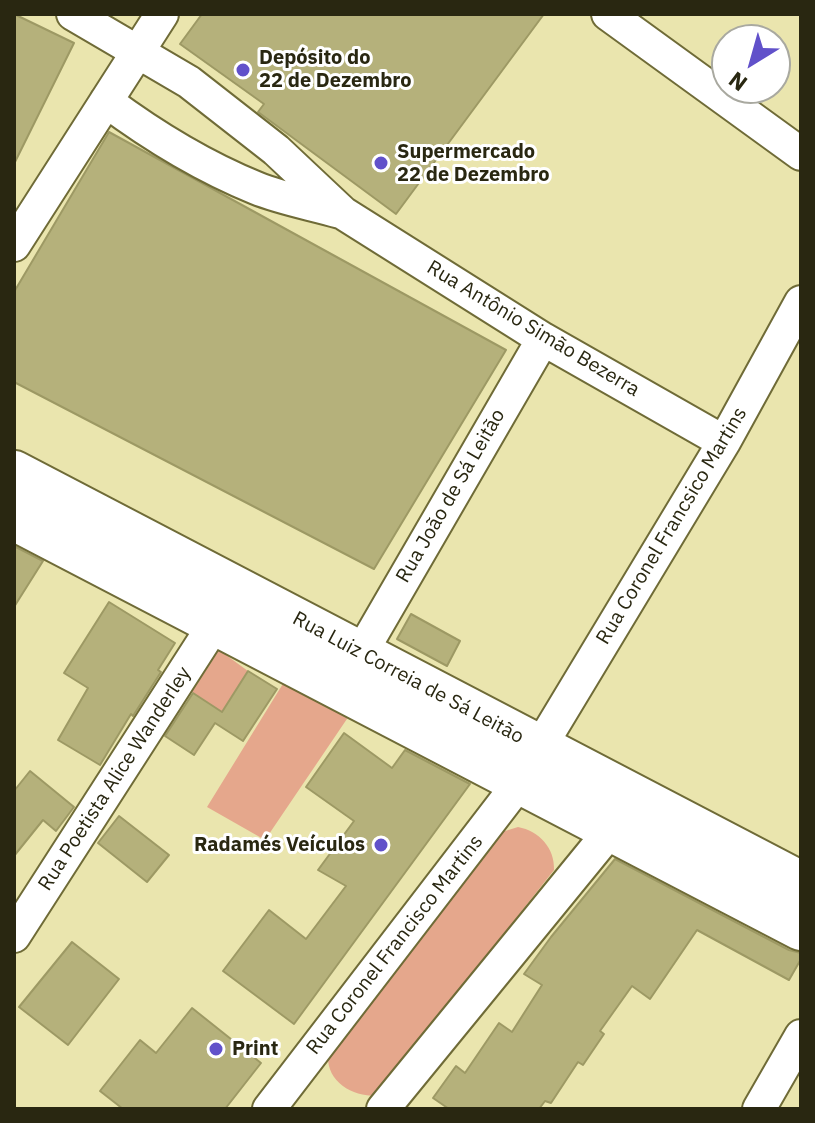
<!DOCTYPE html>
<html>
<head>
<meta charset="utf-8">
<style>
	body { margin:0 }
	#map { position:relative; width:815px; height:1123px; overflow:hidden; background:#eae5ae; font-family:"IBM Plex Sans",sans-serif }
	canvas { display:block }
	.frame { position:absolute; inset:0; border:16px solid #292711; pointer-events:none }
	.north { position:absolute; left:711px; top:24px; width:80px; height:80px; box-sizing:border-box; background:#fff; border:2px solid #a9a9a0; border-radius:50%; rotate:217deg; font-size:22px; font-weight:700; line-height:32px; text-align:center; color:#292711 }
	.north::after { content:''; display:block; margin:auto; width:28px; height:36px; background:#6151ca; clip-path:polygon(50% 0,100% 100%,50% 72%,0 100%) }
</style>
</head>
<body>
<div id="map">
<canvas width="815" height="1123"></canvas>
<div class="frame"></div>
<div class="north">N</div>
</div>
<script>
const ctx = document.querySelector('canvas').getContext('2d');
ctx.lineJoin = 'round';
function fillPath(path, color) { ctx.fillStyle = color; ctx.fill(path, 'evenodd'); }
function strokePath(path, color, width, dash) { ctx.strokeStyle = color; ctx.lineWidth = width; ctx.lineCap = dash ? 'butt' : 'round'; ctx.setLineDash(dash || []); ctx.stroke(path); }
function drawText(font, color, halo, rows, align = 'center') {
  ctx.font = font + ' "IBM Plex Sans",sans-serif'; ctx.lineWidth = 6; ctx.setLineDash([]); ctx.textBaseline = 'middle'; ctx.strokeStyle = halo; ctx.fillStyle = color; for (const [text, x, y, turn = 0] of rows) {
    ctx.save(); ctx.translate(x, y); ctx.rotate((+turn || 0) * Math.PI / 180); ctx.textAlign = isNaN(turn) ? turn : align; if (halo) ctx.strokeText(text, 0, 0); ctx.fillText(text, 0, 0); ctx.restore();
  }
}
fillPath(new Path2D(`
	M 219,650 L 248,671 L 222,712 L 192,692 Z
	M 289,674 L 353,710 L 265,840 L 207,807 Z
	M 518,827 C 539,831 555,848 554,870 L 376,1096 C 352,1096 327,1082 328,1056 L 502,832 Z`), '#e5a78c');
const building = new Path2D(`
	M 14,14 L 74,43 L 14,164 Z
	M 202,14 L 544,14 L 396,214 L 258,112 L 264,104 L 180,44 Z
	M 109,132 L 506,350 L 374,569 L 14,382 L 14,292 Z
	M 14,546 L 43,561 L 14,607 Z
	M 109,602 L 175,643 L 158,670 L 161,672 L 133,716 L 131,714 L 100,765 L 58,740 L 88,688 L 64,673 Z
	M 411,614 L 460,641 L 447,666 L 397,639 Z
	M 248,671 L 277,689 L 243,741 L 215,723 L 194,755 L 165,736 L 193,693 L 222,712 Z
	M 344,733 L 392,768 L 405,750 L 470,784 L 294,1024 L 223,971 L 269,910 L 306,939 L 346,886 L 318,870 L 354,821 L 306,787 Z
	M 30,771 L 74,807 L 56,831 L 43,820 L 14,856 L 14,791 Z
	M 119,816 L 169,855 L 147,882 L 98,843 Z
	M 615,859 L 789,950 L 801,953 L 801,959 L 789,980 L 697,930 L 650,999 L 632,986 L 600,1031 L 604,1034 L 583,1065 L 578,1062 L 551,1103 L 545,1101 L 539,1109 L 449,1109 L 433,1098 L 456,1066 L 465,1073 L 499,1023 L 512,1032 L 542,985 L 524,974 L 551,937 Z
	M 72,942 L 119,979 L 68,1045 L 19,1007 Z
	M 192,1008 L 261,1063 L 225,1109 L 123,1109 L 100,1091 L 140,1040 L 156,1053 Z`);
fillPath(building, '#b5b17b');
strokePath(building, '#9d9964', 2);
const minor = new Path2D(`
	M 73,14 L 189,82 L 276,150 L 343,213 L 543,339 L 724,442
	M 608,14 L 801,154
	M 106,101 C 153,136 202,166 256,188 C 283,199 313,204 340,212
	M 14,245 L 162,14
	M 361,653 L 543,339
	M 540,747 L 724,442 L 801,302
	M 14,936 L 216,622
	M 269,1109 L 520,782
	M 383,1109 L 611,830
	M 759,1109 L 801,1036`);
const secondary = new Path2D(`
	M 14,473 L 801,884
	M 14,518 L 801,928`);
strokePath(minor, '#6f6b37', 36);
strokePath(secondary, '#6f6b37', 48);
strokePath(minor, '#fff', 32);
strokePath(secondary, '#fff', 44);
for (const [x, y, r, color] of [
	[243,70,8,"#6151ca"],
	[381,163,8,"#6151ca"],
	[381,845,8,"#6151ca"],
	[216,1049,8,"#6151ca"]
]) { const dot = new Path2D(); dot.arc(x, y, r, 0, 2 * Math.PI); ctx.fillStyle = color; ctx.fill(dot); strokePath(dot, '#fff', 3); }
drawText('bold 20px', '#292711', '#fff', [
	["Depósito do",259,58],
	["22 de Dezembro",259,81],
	["Supermercado",397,152],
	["22 de Dezembro",397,175],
	["Radamés Veículos",365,845,"right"],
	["Print",232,1049]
], 'left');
drawText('20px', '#292711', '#fff', [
	["Rua Antônio Simão Bezerra",533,329,31],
	["Rua João de Sá Leitão",451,496,-60],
	["Rua Coronel Francsico Martins",672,526,-59],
	["Rua Luiz Correia de Sá Leitão",408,678,28],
	["Rua Poetista Alice Wanderley",115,779,-57],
	["Rua Coronel Francisco Martins",395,945,-52]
]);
</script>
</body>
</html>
